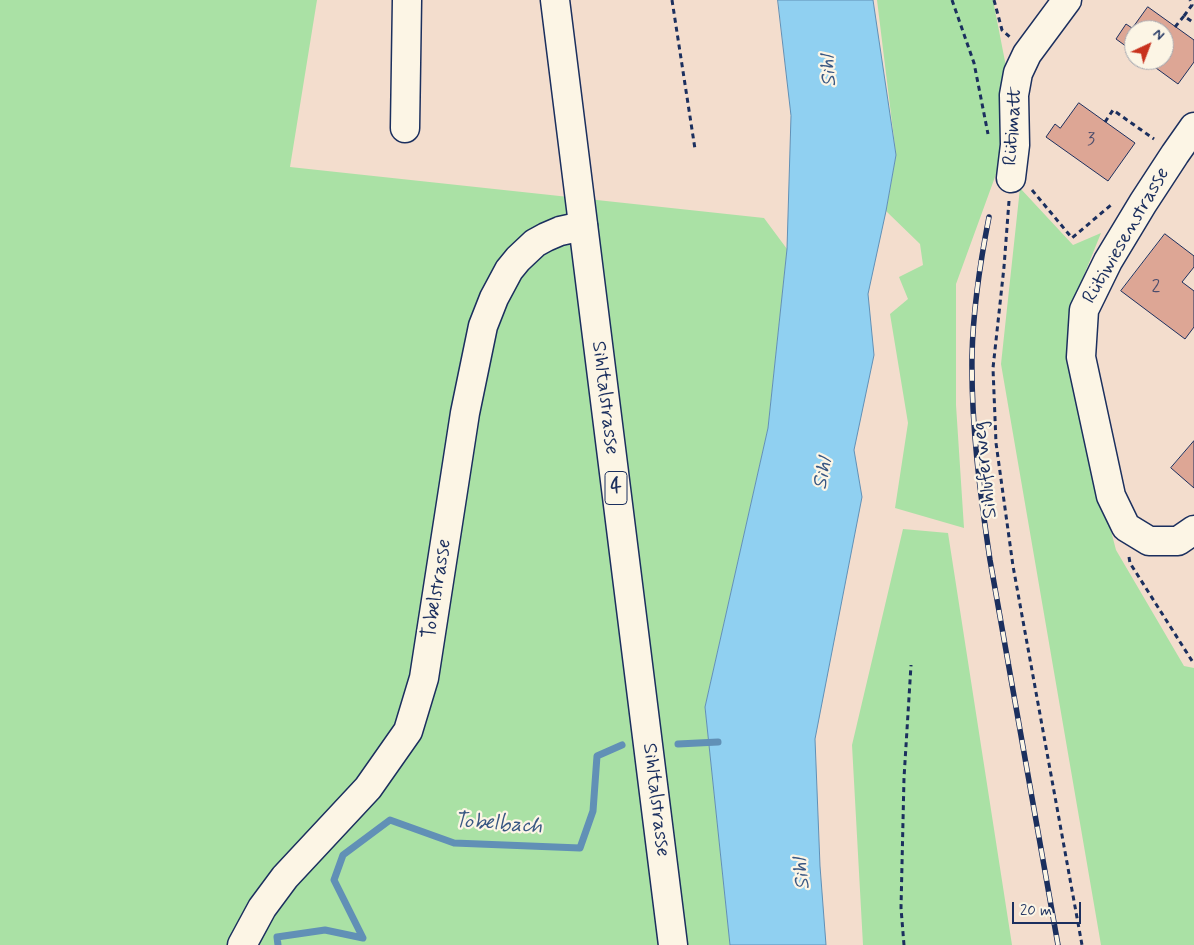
<!DOCTYPE html>
<html>
<head>
<meta charset="utf-8">
<style>
	body { margin:0 }
	#map { position:relative; width:1194px; height:945px; overflow:hidden; background:#f3ddcd; font-family:Mynerve,sans-serif }
	canvas { display:block }
	.north { position:absolute; left:1124px; top:20px; width:50px; height:50px; box-sizing:border-box; background:#fcf5e5; border:1px solid #a2a6af; border-radius:50%; rotate:43deg; font-size:14px; font-weight:700; line-height:20px; text-align:center; color:#1b2f5e }
	.north::after { content:''; display:block; margin:auto; width:18px; height:22px; background:#c8321e; clip-path:polygon(50% 0,100% 100%,50% 72%,0 100%) }
	.scale { position:absolute; left:1012px; top:902px; width:69px; height:22px; box-sizing:border-box; border:2px solid #1b2f5e; border-top:0; padding-left:6px; font-size:15px; line-height:18px; white-space:nowrap; color:#1b2f5e; -webkit-text-stroke:4px #fcf5e5; paint-order:stroke }
</style>
</head>
<body>
<div id="map">
<canvas width="1194" height="945"></canvas>
<div class="north">N</div>
<div class="scale">20 m</div>
</div>
<script>
const ctx = document.querySelector('canvas').getContext('2d');
ctx.lineJoin = 'round';
function fillPath(path, color) { ctx.fillStyle = color; ctx.fill(path, 'evenodd'); }
function strokePath(path, color, width, dash) { ctx.strokeStyle = color; ctx.lineWidth = width; ctx.lineCap = dash ? 'butt' : 'round'; ctx.setLineDash(dash || []); ctx.stroke(path); }
function drawText(font, color, halo, rows, align = 'center') {
  ctx.font = font + ' Mynerve,sans-serif'; ctx.lineWidth = 4.5; ctx.setLineDash([]); ctx.textBaseline = 'middle'; ctx.strokeStyle = halo; ctx.fillStyle = color; for (const [text, x, y, turn = 0] of rows) {
    ctx.save(); ctx.translate(x, y); ctx.rotate((+turn || 0) * Math.PI / 180); ctx.textAlign = isNaN(turn) ? turn : align; if (halo) ctx.strokeText(text, 0, 0); ctx.fillText(text, 0, 0); ctx.restore();
  }
}
fillPath(new Path2D(`
	M 0,0 L 317,0 L 290,167 L 764,218 L 787,249 L 768,428 L 705,707 L 730,945 L 0,945 Z
	M 877,0 L 993,0 L 1010,87 L 1003,155 L 956,284 L 956,405 L 964,528 L 895,508 L 908,423 L 890,314 L 908,299 L 899,277 L 923,265 L 920,244 L 886,211 L 896,155 Z
	M 1020,188 L 1073,245 L 1101,233 L 1072,305 L 1067,362 L 1116,550 L 1184,666 L 1194,668 L 1194,945 L 1101,945 L 1001,364 Z
	M 903,529 L 948,533 L 1012,945 L 863,945 L 852,745 Z`), '#aae1a5');
const water = new Path2D(`
	M 778,0 L 873,0 L 896,155 L 886,211 L 868,294 L 874,355 L 854,450 L 862,497 L 815,739 L 820,866 L 826,945 L 730,945 L 705,707 L 768,428 L 787,249 L 791,116 Z`);
fillPath(water, '#90d0f1');
strokePath(water, '#6190b6', 1);
strokePath(new Path2D(`
	M 678,744 L 718,742
	M 278,945 L 277,937 L 325,930 L 363,938 L 334,880 L 343,855 L 390,820 L 454,843 L 580,848 L 593,811 L 597,756 L 622,745`), '#6190b6', 7);
const building = new Path2D(`
	M 1148,7 L 1194,40 L 1194,62 L 1178,84 L 1145,60 L 1164,60 L 1164,30 L 1134,30 L 1134,52 L 1116,39 L 1126,24 L 1132,28 Z
	M 1079,103 L 1135,143 L 1108,181 L 1046,137 L 1055,124 L 1060,128 Z
	M 1165,234 L 1194,256 L 1194,267 L 1182,282 L 1194,291 L 1194,327 L 1185,339 L 1121,291 Z
	M 1194,441 L 1194,488 L 1171,468 Z`);
fillPath(building, '#dda695');
strokePath(building, '#1b2f5e', 1);
const minor = new Path2D(`
	M 1194,127 L 1175,154 L 1143,203 L 1108,261 L 1084,310 L 1081,357 L 1111,496 L 1126,527 L 1149,541 L 1178,541 L 1194,530
	M 405,128 L 407,0
	M 1011,178 L 1015,145 L 1014,95 L 1018,73 L 1027,54 L 1067,0
	M 242,945 L 262,908 L 285,877 L 368,788 L 408,731 L 424,678 L 465,413 L 483,326 L 494,298 L 509,270 L 518,259 L 535,243 L 546,237 L 560,231 L 583,226`);
const major = new Path2D(`
	M 555,0 L 673,945`);
strokePath(minor, '#1b2f5e', 31);
strokePath(major, '#1b2f5e', 31);
strokePath(new Path2D(`
	M 672,0 L 695,149
	M 952,0 L 974,63 L 988,134
	M 994,0 L 1002,30 L 1010,37
	M 1184,16 L 1192,5 L 1190,0
	M 1175,27 L 1184,16 L 1194,23
	M 1105,122 L 1113,110 L 1154,139
	M 1032,190 L 1072,238 L 1111,205
	M 1009,201 L 1004,267 L 993,368 L 996,443 L 1013,566 L 1082,945
	M 1129,557 L 1130,563 L 1194,664
	M 904,945 L 901,908 L 904,778 L 911,665`), '#1b2f5e', 3, [5, 4]);
strokePath(minor, '#fcf5e5', 28);
strokePath(major, '#fcf5e5', 28);
const rail = new Path2D(`
	M 989,217 C 980,263 973,309 972,356 C 971,425 980,493 990,560 L 1058,945`);
strokePath(rail, '#1b2f5e', 5.5);
strokePath(rail, '#fcf5e5', 4, [11]);
drawText('18px', '#4c4d6c', null, [
	["3",1091,140],
	["2",1156,287]
]);
for (const [x, y, w] of [
	[616,488,22]
]) { const box = new Path2D(); box.roundRect(x - w / 2, y - 16.5, w, 33, 4); ctx.fillStyle = '#fcf5e5'; ctx.fill(box); strokePath(box, '#1b2f5e', 1); }
drawText('bold 19px', '#1b2f5e', null, [
	["4",616,488]
]);
drawText('20px', '#1b2f5e', '#fcf5e5', [
	["Rütimatt",1014,126,-86],
	["Rütiwiesenstrasse",1127,236,-60],
	["Sihltalstrasse",604,398,83],
	["Sihluferweg",986,470,-97],
	["Tobelstrasse",438,589,-81],
	["Sihltalstrasse",655,800,83]
]);
drawText('italic 21px', '#385783', '#fcf5e5', [
	["Sihl",830,71,-93],
	["Sihl",824,474,-79],
	["Tobelbach",498,825,4],
	["Sihl",803,874,-96]
]);
</script>
</body>
</html>
